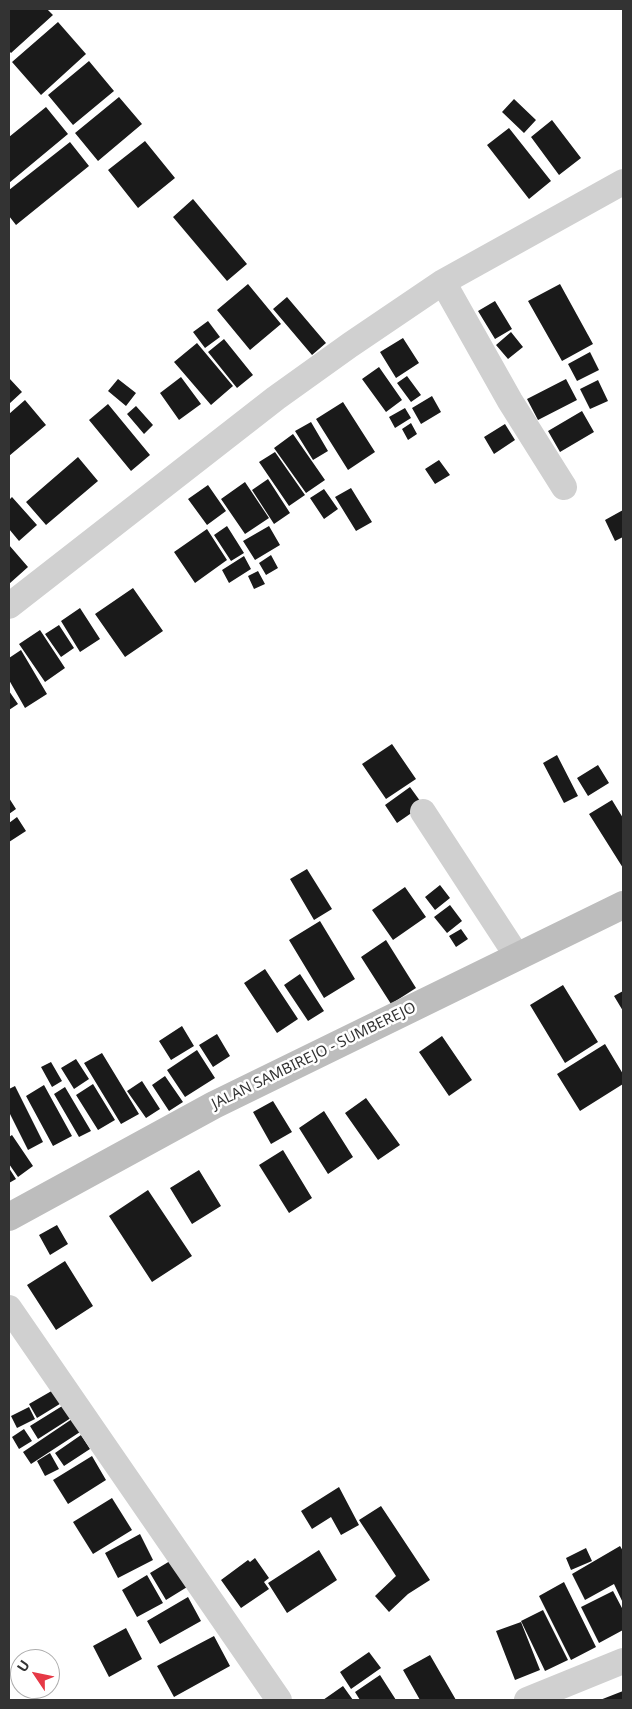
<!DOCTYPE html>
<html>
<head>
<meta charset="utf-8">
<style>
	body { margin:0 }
	#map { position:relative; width:632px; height:1709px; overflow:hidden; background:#fff; font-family:"Noto Sans",sans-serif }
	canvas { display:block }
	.frame { position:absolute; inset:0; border:10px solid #333; pointer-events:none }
	.north { position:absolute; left:10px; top:1649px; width:50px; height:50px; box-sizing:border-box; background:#fff; border:1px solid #adadad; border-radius:50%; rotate:304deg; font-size:14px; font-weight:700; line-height:20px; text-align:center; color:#333 }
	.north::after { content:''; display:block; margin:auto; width:18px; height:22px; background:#e63946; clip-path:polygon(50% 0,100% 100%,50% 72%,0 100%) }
</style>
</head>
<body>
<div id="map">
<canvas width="632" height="1709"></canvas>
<div class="frame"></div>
<div class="north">U</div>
</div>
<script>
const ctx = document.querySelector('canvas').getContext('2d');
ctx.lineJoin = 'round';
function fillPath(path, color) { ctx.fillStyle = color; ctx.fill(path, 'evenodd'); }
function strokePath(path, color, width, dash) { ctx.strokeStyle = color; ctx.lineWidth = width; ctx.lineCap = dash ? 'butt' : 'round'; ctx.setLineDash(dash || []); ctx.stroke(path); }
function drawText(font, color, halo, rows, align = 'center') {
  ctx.font = font + ' "Noto Sans",sans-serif'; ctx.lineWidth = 5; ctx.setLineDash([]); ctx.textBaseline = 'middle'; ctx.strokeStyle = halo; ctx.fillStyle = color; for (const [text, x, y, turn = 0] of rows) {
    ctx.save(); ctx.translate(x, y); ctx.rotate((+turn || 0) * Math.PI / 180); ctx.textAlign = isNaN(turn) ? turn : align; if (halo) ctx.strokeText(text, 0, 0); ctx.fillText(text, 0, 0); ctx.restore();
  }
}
fillPath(new Path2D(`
	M 9,9 L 47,9 L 53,15 L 11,53 L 9,51 Z
	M 58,22 L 86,54 L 41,95 L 12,62 Z
	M 89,61 L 114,91 L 73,125 L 48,95 Z
	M 119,97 L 142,124 L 98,161 L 75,133 Z
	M 514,99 L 536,120 L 524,133 L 502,112 Z
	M 46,107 L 68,134 L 9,183 L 9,137 Z
	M 552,120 L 581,158 L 559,175 L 531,137 Z
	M 509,128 L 551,181 L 529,199 L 487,145 Z
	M 145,141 L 175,178 L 138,208 L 108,170 Z
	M 70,142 L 89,166 L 16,225 L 9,216 L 9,190 Z
	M 193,199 L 247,264 L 227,281 L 173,217 Z
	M 248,284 L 281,324 L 250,350 L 217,310 Z
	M 560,284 L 593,344 L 562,361 L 528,301 Z
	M 287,297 L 326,343 L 312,355 L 273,309 Z
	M 495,301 L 512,329 L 495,339 L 478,311 Z
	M 208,321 L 220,337 L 205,348 L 193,332 Z
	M 511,332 L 523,347 L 508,359 L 496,345 Z
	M 403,338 L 419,363 L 396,378 L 380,352 Z
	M 224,339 L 253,375 L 237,388 L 208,352 Z
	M 197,343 L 233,386 L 211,405 L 174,362 Z
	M 590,352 L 599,370 L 577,381 L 568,364 Z
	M 379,367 L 402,400 L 386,412 L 362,379 Z
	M 407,376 L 421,395 L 411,402 L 397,383 Z
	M 181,377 L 201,404 L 179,420 L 160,393 Z
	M 9,378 L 22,392 L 9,404 Z
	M 118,379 L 136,393 L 126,406 L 108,391 Z
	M 566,379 L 577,400 L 538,420 L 527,399 Z
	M 598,380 L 608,401 L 590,409 L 580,389 Z
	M 432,396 L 441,412 L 421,424 L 412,408 Z
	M 25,400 L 46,425 L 9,456 L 9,414 Z
	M 343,402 L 375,452 L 348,470 L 316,419 Z
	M 108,404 L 150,455 L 131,471 L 89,420 Z
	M 136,406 L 153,425 L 144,434 L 127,414 Z
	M 405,408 L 411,418 L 395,428 L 389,417 Z
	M 582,411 L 594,432 L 560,452 L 548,431 Z
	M 311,422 L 328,451 L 313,460 L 295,431 Z
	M 411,423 L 417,434 L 408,440 L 402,429 Z
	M 505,424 L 515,440 L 494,454 L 484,437 Z
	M 293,434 L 325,480 L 306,493 L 274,448 Z
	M 275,452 L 305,495 L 289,506 L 259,462 Z
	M 78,457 L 98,481 L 46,525 L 26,502 Z
	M 439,460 L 450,475 L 435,484 L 425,469 Z
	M 268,479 L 290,513 L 274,524 L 252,490 Z
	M 245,482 L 269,518 L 245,534 L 221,499 Z
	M 208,485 L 226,511 L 207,525 L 188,499 Z
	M 351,488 L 372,522 L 356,531 L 335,497 Z
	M 324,489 L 338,509 L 324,519 L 310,498 Z
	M 12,497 L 37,525 L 19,541 L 9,529 L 9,500 Z
	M 623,510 L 623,537 L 615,541 L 605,520 Z
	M 227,526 L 244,553 L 231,561 L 214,535 Z
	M 269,526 L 280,545 L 255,560 L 243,541 Z
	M 207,529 L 227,560 L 195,583 L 174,552 Z
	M 9,545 L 28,567 L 9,584 Z
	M 271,555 L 278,568 L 266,575 L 259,563 Z
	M 244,556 L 251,569 L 229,583 L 222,570 Z
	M 258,571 L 265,584 L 254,589 L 248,576 Z
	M 133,588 L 163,631 L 125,657 L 95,614 Z
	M 80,608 L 100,639 L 80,652 L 61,621 Z
	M 59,625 L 74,648 L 61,657 L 45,634 Z
	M 40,630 L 65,668 L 45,682 L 19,644 Z
	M 21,650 L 47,694 L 25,708 L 9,680 L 9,658 Z
	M 9,691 L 18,704 L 9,710 Z
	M 392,744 L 416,779 L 386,799 L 362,764 Z
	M 557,755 L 578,796 L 564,803 L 543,763 Z
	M 598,765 L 609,783 L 588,796 L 577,778 Z
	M 410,787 L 423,805 L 397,823 L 385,805 Z
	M 9,798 L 16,809 L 9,814 Z
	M 612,800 L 623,818 L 623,868 L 589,814 Z
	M 17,817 L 26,831 L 9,842 L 9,823 Z
	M 307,869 L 332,909 L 314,920 L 290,879 Z
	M 440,885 L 450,898 L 435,910 L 425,897 Z
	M 405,887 L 426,917 L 393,940 L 372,910 Z
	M 450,905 L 462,921 L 447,933 L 434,917 Z
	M 320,921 L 355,979 L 324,998 L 289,940 Z
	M 461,929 L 468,939 L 456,947 L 449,936 Z
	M 386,940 L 416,988 L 391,1004 L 361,957 Z
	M 265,969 L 298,1019 L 277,1033 L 244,983 Z
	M 300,974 L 324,1011 L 308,1021 L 284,985 Z
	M 563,985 L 598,1042 L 565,1063 L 530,1005 Z
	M 623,991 L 623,1011 L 614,996 Z
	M 182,1026 L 194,1046 L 171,1060 L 159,1041 Z
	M 217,1034 L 230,1056 L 213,1067 L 199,1045 Z
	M 442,1036 L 472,1080 L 449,1096 L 419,1052 Z
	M 605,1044 L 623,1074 L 623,1084 L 580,1111 L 557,1074 Z
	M 197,1050 L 215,1078 L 185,1097 L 167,1070 Z
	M 102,1053 L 139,1114 L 121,1124 L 84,1063 Z
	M 76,1059 L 89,1079 L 74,1089 L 61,1068 Z
	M 51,1062 L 62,1081 L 52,1087 L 41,1067 Z
	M 165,1076 L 183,1102 L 169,1111 L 152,1085 Z
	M 142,1081 L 160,1109 L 146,1118 L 127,1091 Z
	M 93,1084 L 115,1120 L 98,1130 L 76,1095 Z
	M 44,1085 L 72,1136 L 53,1146 L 26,1096 Z
	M 15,1086 L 43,1142 L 28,1150 L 9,1112 L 9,1089 Z
	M 65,1087 L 91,1131 L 79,1137 L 54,1094 Z
	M 366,1098 L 400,1145 L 378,1160 L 345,1113 Z
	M 273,1101 L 292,1132 L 271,1144 L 253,1112 Z
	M 324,1111 L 353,1157 L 328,1174 L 299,1128 Z
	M 12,1135 L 33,1166 L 18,1177 L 9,1164 L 9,1137 Z
	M 283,1150 L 312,1198 L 289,1213 L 259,1165 Z
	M 9,1168 L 16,1179 L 9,1183 Z
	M 199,1170 L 221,1206 L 192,1224 L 170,1188 Z
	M 148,1190 L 192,1256 L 152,1282 L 109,1216 Z
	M 57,1225 L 68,1244 L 50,1255 L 39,1235 Z
	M 65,1261 L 93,1306 L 56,1330 L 27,1285 Z
	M 55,1389 L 63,1402 L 37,1418 L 29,1404 Z
	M 67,1403 L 74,1416 L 38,1439 L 30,1426 Z
	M 29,1407 L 35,1419 L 17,1428 L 11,1416 Z
	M 72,1419 L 80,1432 L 31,1464 L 23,1452 Z
	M 24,1429 L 32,1441 L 19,1449 L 12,1437 Z
	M 81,1435 L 90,1449 L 64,1466 L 55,1453 Z
	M 50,1453 L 59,1469 L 45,1476 L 37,1461 Z
	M 92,1456 L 106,1480 L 68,1504 L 53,1480 Z
	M 339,1487 L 359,1525 L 341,1535 L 331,1517 L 312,1529 L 301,1511 Z
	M 112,1498 L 132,1530 L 93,1554 L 73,1522 Z
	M 381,1506 L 430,1580 L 408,1594 L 389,1612 L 375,1596 L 396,1576 L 359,1520 Z
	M 140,1534 L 153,1560 L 118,1578 L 105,1553 Z
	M 620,1546 L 623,1551 L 623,1603 L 614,1584 L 585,1600 L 572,1574 Z
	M 586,1548 L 592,1561 L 571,1570 L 566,1558 Z
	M 319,1550 L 337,1580 L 287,1613 L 268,1583 Z
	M 175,1558 L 192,1584 L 166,1600 L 150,1573 Z
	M 255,1558 L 269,1578 L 264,1582 L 269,1589 L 241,1608 L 221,1580 L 248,1560 L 250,1562 Z
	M 147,1575 L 163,1603 L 137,1617 L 122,1590 Z
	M 564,1582 L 596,1647 L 571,1660 L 539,1596 Z
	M 613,1591 L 623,1610 L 623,1630 L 599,1643 L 581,1607 Z
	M 188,1597 L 201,1621 L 160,1644 L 147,1621 Z
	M 543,1610 L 568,1660 L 545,1671 L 521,1621 Z
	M 521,1622 L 540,1670 L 515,1680 L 496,1631 Z
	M 126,1628 L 142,1659 L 109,1677 L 93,1646 Z
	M 214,1636 L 230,1666 L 174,1697 L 157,1666 Z
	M 369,1652 L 381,1668 L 351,1689 L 340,1672 Z
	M 430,1655 L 456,1700 L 420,1700 L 403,1670 Z
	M 380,1675 L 396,1700 L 360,1700 L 355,1692 Z
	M 343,1686 L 353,1700 L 323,1700 Z
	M 623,1691 L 623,1700 L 600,1700 Z`), '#1a1a1a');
strokePath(new Path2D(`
	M 443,282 L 510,401 L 564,487
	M 9,606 L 276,398 L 350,345 L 443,282 L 623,182
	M 423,812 L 517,956
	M 9,1308 L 279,1700
	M 527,1700 L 623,1661`), '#d0d0d0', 26);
strokePath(new Path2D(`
	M 9,1217 L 214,1105 L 623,905`), '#bdbdbd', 28);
drawText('15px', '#333', '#fff', [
	["JALAN SAMBIREJO - SUMBEREJO",314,1056,-26]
]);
</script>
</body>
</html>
